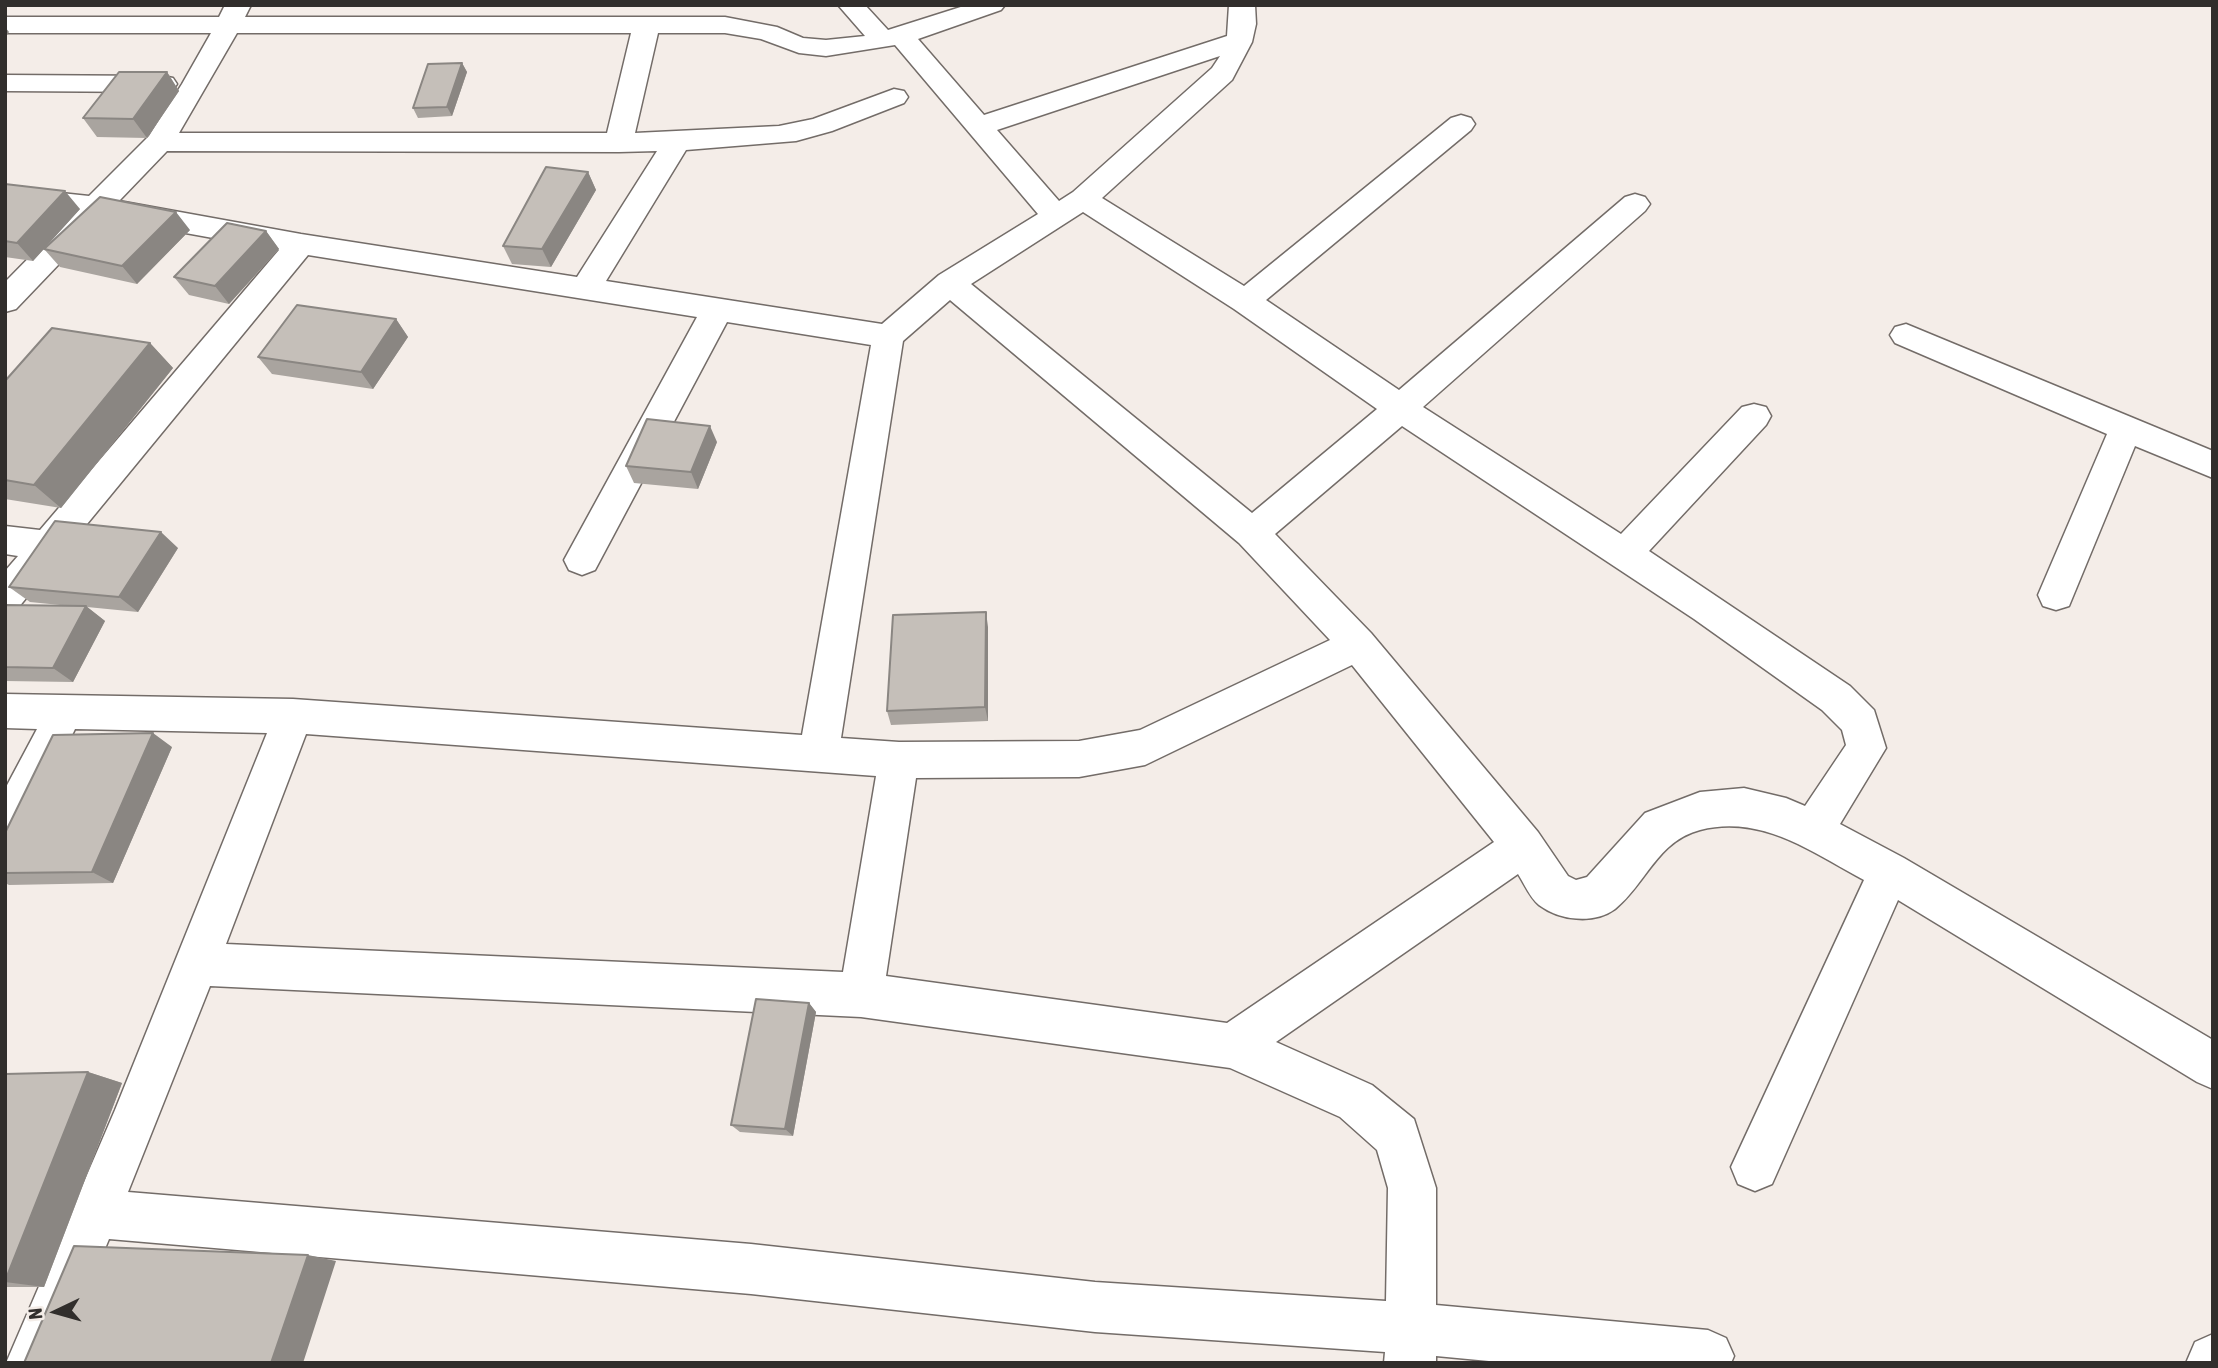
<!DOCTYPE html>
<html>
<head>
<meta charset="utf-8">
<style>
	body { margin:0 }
	#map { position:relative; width:2218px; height:1368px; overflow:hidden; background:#f4ede8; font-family:"Asap Condensed",sans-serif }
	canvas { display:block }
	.frame { position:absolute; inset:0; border:7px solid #312e2c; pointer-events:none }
	.north { position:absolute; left:21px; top:1277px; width:70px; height:70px; -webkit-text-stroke:5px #f4ede8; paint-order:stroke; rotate:265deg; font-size:19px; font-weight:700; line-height:28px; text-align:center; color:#312e2c }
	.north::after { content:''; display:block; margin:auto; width:24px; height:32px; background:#312e2c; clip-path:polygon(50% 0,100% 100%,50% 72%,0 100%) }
</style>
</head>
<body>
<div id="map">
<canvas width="2218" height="1368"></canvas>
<div class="frame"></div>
<div class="north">N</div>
</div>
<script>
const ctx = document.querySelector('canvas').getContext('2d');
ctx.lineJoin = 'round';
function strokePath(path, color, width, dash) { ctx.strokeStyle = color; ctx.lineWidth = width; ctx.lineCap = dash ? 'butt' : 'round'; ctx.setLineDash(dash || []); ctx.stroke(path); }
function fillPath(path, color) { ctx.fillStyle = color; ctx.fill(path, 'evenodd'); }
const minor = new Path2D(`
	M 225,5 L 251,5 L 245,17 L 725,17 L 777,27 L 803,38 L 826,40 L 865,36 L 838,5 L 865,5 L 888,30 L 967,5 L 1005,5 L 1001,10 L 918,39 L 984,115 L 1227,36 L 1229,5 L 1255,5 L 1256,24 L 1252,42 L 1232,80 L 1102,198 L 1244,286 L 1451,118 L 1461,115 L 1471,118 L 1475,124 L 1471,130 L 1266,300 L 1399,390 L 1625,197 L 1635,194 L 1645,197 L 1650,204 L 1645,211 L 1423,407 L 1621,534 L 1742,407 L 1754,404 L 1766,407 L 1771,416 L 1766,425 L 1649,551 L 1850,686 L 1874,710 L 1886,748 L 1840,824 L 1904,858 L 2213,1040 L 2213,1089 L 2197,1082 L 1898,900 L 1772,1184 L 1755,1191 L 1738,1184 L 1731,1167 L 1864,880 C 1812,852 1761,814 1700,830 C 1657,841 1646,884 1615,909 C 1593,925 1559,920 1539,905 C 1530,898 1524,883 1518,874 L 1276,1042 L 1372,1085 L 1414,1119 L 1436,1188 L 1436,1305 L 1708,1330 L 1726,1338 L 1734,1356 L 1731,1363 L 1510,1363 L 1436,1356 L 1436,1363 L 1384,1363 L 1385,1352 L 1095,1332 L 751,1294 L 109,1239 L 58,1363 L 6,1363 L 115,1110 L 267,733 L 75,729 L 20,843 L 5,849 L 5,789 L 37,729 L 5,728 L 5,694 L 293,699 L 802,735 L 871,345 L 727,322 L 595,570 L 582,575 L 569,570 L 564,560 L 697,317 L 308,255 L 18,608 L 5,612 L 5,571 L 18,556 L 5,554 L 5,526 L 40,530 L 279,250 L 103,218 L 16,309 L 5,312 L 5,282 L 72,214 L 5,207 L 5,187 L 89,196 L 149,136 L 182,84 L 211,33 L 5,33 L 5,17 L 219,17 ZM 237,33 L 631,33 L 607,133 L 179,133 ZM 658,33 L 725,33 L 761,39 L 799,53 L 826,56 L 895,45 L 1038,214 L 939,275 L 882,324 L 606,281 L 686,150 L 796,141 L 832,131 L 904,103 L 908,97 L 904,91 L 894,89 L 813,119 L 779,126 L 635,133 ZM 1220,56 L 1212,68 L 1073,192 L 1059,201 L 997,130 ZM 167,151 L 619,152 L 657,151 L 577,277 L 301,234 L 119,201 ZM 1083,212 L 1234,309 L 1377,409 L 1252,513 L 971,284 ZM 950,300 L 1239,543 L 1330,640 L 1140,730 L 1079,741 L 899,742 L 841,738 L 903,341 ZM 1402,426 L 1694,619 L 1822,710 L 1842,730 L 1846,745 L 1805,806 L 1786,798 L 1744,788 L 1700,792 L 1645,813 L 1587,877 L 1576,880 L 1568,876 L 1538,832 L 1371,633 L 1275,534 ZM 1352,665 L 1494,842 L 1227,1023 L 886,976 L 916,778 L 1079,777 L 1145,765 ZM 306,734 L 876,776 L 843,972 L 226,944 ZM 210,986 L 861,1017 L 1230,1068 L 1340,1117 L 1377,1150 L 1388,1188 L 1386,1301 L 1095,1282 L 751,1244 L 128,1192 Z
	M 5,75 L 163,76 L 173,78 L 177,84 L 173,90 L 163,92 L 5,91 Z
	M 1906,324 L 2213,451 L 2213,478 L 2135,446 L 2069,606 L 2056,610 L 2043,606 L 2038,595 L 2107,434 L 1895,343 L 1890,335 L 1895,327 Z
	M 2213,1334 L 2213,1363 L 2186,1363 L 2195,1342 Z`);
strokePath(minor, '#736c68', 3);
fillPath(minor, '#fff');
fillPath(new Path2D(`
	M 264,5 L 318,5 L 317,7 L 265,7 Z
	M 462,63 L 467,72 L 452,116 L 418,118 L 413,108 Z
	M 167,72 L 179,91 L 147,138 L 97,137 L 83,118 Z
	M 588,172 L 596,190 L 551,267 L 512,264 L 503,246 Z
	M 5,184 L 80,209 L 33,261 L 5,257 Z
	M 190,230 L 137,284 L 60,267 L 44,249 Z
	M 266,231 L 279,249 L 229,304 L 189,295 L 174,277 Z
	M 396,319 L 408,337 L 373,389 L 272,374 L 258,357 Z
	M 150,343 L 173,368 L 61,508 L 5,499 L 5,381 Z
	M 717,442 L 698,489 L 634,483 L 626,466 Z
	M 178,548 L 138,612 L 87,607 L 105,621 L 73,682 L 5,681 L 5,605 L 70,606 L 30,602 L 9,587 Z
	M 988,627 L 988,721 L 891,725 L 887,711 Z
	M 172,747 L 113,883 L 9,885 L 5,883 L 5,833 Z
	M 809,1003 L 816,1012 L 793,1136 L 740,1132 L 731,1125 Z
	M 88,1072 L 122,1083 L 44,1287 L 5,1287 L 5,1074 Z`), '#a9a49f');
fillPath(new Path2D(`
	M 5,27 L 9,32 L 5,38 Z
	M 462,63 L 467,72 L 452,116 L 447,107 Z
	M 167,72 L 179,91 L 147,138 L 133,119 Z
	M 588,172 L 596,190 L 551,267 L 542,249 Z
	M 65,191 L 80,209 L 33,261 L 17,243 Z
	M 176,212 L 190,230 L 137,284 L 122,266 Z
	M 266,231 L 279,249 L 229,304 L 215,286 Z
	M 396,319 L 408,337 L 373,389 L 361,372 Z
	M 150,343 L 173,368 L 61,508 L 34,485 Z
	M 710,426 L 717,442 L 698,489 L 691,472 Z
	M 161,532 L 178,548 L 138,612 L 119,597 Z
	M 86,606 L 105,621 L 73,682 L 53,668 Z
	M 986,612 L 988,627 L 988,721 L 985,707 Z
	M 153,733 L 172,747 L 113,883 L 92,872 Z
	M 809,1003 L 816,1012 L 793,1136 L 785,1129 Z
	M 88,1072 L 122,1083 L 44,1287 L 5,1282 Z
	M 308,1255 L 336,1261 L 303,1363 L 271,1363 Z`), '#8a8682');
const building = new Path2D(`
	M 462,63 L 447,107 L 413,108 L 428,64 Z
	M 119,72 L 167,72 L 133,119 L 83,118 Z
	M 546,167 L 588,172 L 542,249 L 503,246 Z
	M 5,184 L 65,191 L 17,243 L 5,241 Z
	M 100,197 L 176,212 L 122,266 L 44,249 Z
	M 227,223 L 266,231 L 215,286 L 174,277 Z
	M 297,305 L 396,319 L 361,372 L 258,357 Z
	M 52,328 L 150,343 L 34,485 L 5,480 L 5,381 Z
	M 647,419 L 710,426 L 691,472 L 626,466 Z
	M 55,521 L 161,532 L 119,597 L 9,587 Z
	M 5,605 L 86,606 L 53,668 L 5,667 Z
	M 986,612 L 985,707 L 887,711 L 893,615 Z
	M 153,733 L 92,872 L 5,873 L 5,833 L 53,735 Z
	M 756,999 L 809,1003 L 785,1129 L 731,1125 Z
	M 88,1072 L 5,1281 L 5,1074 Z
	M 74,1246 L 308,1255 L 271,1363 L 24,1363 Z`);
fillPath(building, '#c5bfb9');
strokePath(building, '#8a8682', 2);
</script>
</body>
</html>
